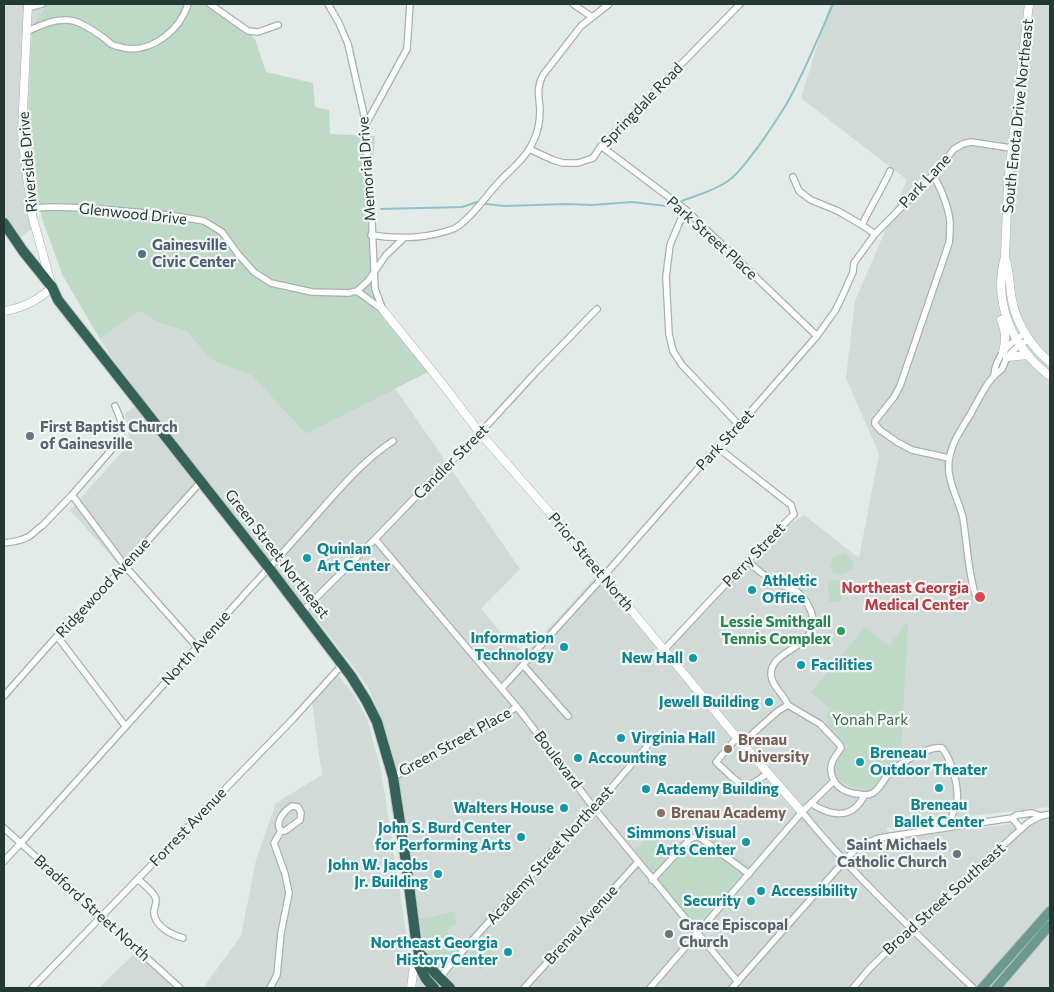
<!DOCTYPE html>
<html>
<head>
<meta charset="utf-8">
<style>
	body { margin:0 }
	#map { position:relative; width:1054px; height:992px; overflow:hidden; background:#e2ebe7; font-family:Commissioner,sans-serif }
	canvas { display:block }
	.frame { position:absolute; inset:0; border:5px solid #253934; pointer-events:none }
</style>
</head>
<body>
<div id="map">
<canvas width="1054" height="992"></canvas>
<div class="frame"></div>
</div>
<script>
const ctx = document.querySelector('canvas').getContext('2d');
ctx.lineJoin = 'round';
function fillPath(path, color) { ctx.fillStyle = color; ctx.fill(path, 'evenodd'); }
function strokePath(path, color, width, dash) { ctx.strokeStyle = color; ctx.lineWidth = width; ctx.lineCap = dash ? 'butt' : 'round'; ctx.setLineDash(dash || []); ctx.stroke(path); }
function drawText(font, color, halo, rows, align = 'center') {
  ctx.font = font + ' Commissioner,sans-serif'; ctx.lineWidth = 4.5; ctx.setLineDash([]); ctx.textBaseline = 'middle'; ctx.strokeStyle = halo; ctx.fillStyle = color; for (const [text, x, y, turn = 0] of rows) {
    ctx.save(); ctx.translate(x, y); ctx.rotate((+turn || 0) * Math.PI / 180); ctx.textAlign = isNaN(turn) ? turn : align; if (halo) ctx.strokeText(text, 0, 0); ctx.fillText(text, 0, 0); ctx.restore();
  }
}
fillPath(new Path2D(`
	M 4,4 L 47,4 L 32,27 L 27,140 L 38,223 L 18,240 L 4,218 Z
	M 830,4 L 1050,4 L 1050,807 L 961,817 L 886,828 L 892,839 L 1050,819 L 1050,905 L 975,988 L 456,988 L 445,978 L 433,965 L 422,942 L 402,801 L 391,750 L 378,711 L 369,689 L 357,671 L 272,563 L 231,516 L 204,477 L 121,567 L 70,510 L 130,443 L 125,414 L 140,402 L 100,339 L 139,311 L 161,324 L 187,331 L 209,359 L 252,376 L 306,434 L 395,388 L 520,569 L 481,609 L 507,640 L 526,653 L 601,571 L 668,647 L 784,528 L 804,515 L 859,558 L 879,454 L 846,378 L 855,301 L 907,180 L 801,98 Z
	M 338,675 L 354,695 L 367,719 L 381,770 L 409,952 L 418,977 L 428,988 L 203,988 L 241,936 L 256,860 L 276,803 L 322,775 L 312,703 Z
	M 1050,934 L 1050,988 L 1001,988 Z
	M 139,949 L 180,988 L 99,988 Z`), '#d1dad6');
fillPath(new Path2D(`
	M 47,4 L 216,4 L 255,39 L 266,72 L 313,83 L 315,107 L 329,110 L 330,134 L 375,136 L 372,176 L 371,289 L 432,370 L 306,434 L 252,376 L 209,359 L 187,331 L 161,324 L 139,311 L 100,339 L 63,276 L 42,219 L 27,140 L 32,27 Z
	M 844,553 L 849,557 L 854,565 L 852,569 L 841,575 L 834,573 L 830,567 L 833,557 Z
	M 841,580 L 842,601 L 829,602 L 828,581 Z
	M 908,621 L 901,753 L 903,758 L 887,769 L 876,784 L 877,789 L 869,791 L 868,790 C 857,788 831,783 834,766 C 836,760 844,752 848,746 L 838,739 L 825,724 L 830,719 L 826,716 L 831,709 L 811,692 L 865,627 L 889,646 Z
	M 704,828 L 750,867 L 701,921 L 694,923 L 634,852 L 650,835 L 667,847 L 671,846 L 674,841 L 679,844 L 687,834 L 687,833 L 694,829 Z
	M 452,912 L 455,912 L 456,924 L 452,925 L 447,931 L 459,946 L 439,968 L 435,966 L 424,942 L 420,919 L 422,918 L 427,918 Z
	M 481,942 L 495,954 L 481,970 L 467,957 Z`), '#bed9c5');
strokePath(new Path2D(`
	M 682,201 C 697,195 714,191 728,181 C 740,173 749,158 758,147 C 768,133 777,119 786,105 C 804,73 818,38 833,4
	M 486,204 L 504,206 L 567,204 L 592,205 L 632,202 L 666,206
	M 381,209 L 462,207 L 477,202`), '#91c0c9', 2);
const street = new Path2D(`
	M 210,4 L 248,31 L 258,32 L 278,25
	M 328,4 L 339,23 L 348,44 L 366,124 L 368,192 L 372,223 L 375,289 L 383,310
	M 573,4 L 592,17
	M 27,8 L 42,4
	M 26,32 C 41,25 57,17 74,21 C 85,24 94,31 104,38 C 107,40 110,44 113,45 C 116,46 121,47 124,48 C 152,53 180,30 188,4
	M 366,124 L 407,49 L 410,4
	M 601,146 L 686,210 L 817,336
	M 529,149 L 553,160 L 563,163 L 578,163 L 593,158 L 601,146 L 740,4
	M 933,175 C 940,186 949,208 950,222 C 950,229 950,236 949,243 L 900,386 L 894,397 L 875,421 L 875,424 L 880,430 L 897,442 L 912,450 L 949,458
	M 793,177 L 799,191 L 811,200 L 838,211 L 862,225
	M 32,208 L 54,207 L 88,208 L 169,215 L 204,221 L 222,232 L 238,254 L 254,272 L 271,283 L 312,292 L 348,293 L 357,291 L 383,310
	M 686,210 L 681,219 L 670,245 L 666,277 L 669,334 L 673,351 L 682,365 L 739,425
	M 875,234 L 933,175 L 954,149 L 963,144 L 971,142 L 1011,148
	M 371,235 C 396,239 422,239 447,231 C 450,230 454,229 457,227 C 474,215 485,197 499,182 C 510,170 526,158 533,142 C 538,132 540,119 540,109 C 539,96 536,88 543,75 L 581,26 L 609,4
	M 357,291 L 368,281 L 386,255 L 404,238
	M 994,376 C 995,356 1009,344 1025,333
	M 72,495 L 125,566 L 197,647
	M 375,539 L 517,707 L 594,808 L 738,982
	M 4,543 C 13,542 20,541 28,537 C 33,534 37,529 42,526 L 72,495 L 120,440 C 124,425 121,420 115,406
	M 747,561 C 756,568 765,577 775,582 C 781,586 789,587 796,591 C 806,598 814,613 813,624 C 810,649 770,651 771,675 C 772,687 784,694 788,705 L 820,724 L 840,745 L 841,748 C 835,757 828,764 832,776 C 836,788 847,793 859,794 C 864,795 868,796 873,793 C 880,789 883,780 888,775 C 896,765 929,745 942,748 C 951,759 959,786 957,801 C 956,809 950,820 947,827
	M 975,594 C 968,570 967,544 963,518 C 960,505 953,492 950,478 C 944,454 958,434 970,415 C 976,404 982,392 989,382 L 994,376 L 1002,369 L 1007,357 L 1015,349 L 1029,339
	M 303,612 L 307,607 L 375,539 L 428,484 L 480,433 L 536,372 L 597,309
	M 57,636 L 123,723 L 126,725
	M 664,650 L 747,561 L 794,514 L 791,505 L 717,447
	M 523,665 L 568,716
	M 502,688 L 603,577 L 717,447 L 739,425 L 817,336 L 835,311 L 842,297 L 853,272 L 854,263 L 875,234 L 862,225 C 871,206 882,189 890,171
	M 4,696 L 57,636 L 125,566 L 197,486 L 202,482
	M 738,738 L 734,741 L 716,762 L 733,778 L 745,787 L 757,781 L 768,773
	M 742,743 L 778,711 L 788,705
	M 393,777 L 431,758 L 517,707
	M 811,803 C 822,811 840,818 852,810 C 858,807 861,801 865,795
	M 802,812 C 854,876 914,931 973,988
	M 1012,818 L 1021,829
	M 4,828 L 180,988
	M 4,861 L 20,844 L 252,586 C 275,562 297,537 319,512 C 342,486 364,460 393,441
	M 138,879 C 142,883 155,893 156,899 C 157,904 153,909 154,914 C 156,927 172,935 183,938
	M 652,880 L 690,839 L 698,836 L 749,874
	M 439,979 L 450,965 L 566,836 L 594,808 L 649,744
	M 32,988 L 293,719 L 342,665
	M 270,988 L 277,975 L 281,933 L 289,893 L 285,874 L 274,843 L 281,831 L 285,831 L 300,820 L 301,813 L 298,807 L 292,806 C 284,811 274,823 281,831
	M 524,988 L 638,862
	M 650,988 L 802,812 L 834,781
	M 732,988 L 847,858 L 856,849 L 876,839 L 885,837 L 1012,818 L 1017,815 L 1032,813 L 1041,816 L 1050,814
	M 853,988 L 870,968 L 914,925 L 1029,822 L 1041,816`);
const secondary = new Path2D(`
	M 1029,4 L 1008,183 L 1005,257 C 992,303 1013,348 1050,376
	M 1005,257 C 1010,272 1009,285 1012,300 C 1016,323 1032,348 1050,362
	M 383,310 L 441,382 L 480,433 L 564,529 L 733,733 L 802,812
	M 4,311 C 22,308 39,300 52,287 L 32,215 L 32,208 L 27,177 L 22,132 L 28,4
	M 1001,320 C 1006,332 1006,340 1003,352
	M 1007,357 L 1027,355
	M 411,988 L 414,966 L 417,958`);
const primary = new Path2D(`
	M 982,988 L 1050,911
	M 996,988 L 1050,925`);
const highway = new Path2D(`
	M 4,223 L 23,251 L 52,287 L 58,300 L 269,568 L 351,676 L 366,700 L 377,722 L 393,777 L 406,862 L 416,940 L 419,953 L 418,964 L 426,979 L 434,988
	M 419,953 L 425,959 L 434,972 L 450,988`);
strokePath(street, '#a6b2ae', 8);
strokePath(secondary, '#a3b5ae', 9);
strokePath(primary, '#c2c8c6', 11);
strokePath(highway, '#c2c8c6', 12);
strokePath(street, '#fff', 5.5);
strokePath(secondary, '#fff', 8);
strokePath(primary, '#6c9a8f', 9);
strokePath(highway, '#346259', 10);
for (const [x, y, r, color] of [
	[142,254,5,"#5c6f8a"],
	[30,436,5,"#6b7280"],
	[307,558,5,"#0f9aa8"],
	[752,590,5,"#0f9aa8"],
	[980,597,6,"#e0444e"],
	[841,631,5,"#2e9e5b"],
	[564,647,5,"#0f9aa8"],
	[693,658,5,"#0f9aa8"],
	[801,665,5,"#0f9aa8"],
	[769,702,5,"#0f9aa8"],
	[621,738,5,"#0f9aa8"],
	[728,749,5,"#8d6e63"],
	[578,758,5,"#0f9aa8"],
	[860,762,5,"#0f9aa8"],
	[939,788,5,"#0f9aa8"],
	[646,789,5,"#0f9aa8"],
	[564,808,5,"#0f9aa8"],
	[661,813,5,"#8d6e63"],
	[521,837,5,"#0f9aa8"],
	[746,842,5,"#0f9aa8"],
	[957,854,5,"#6b7280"],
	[438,874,5,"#0f9aa8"],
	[761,891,5,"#0f9aa8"],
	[751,901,5,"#0f9aa8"],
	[669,934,5,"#6b7280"],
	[508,952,5,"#0f9aa8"]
]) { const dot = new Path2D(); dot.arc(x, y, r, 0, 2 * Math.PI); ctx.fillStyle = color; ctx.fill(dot); strokePath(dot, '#f2f7f5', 2); }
drawText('15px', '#253934', '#f2f7f5', [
	["Springdale Road",642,105,-46],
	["South Enota Drive Northeast",1018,116,-84],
	["Riverside Drive",28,162,-95],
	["Memorial Drive",367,169,-94],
	["Park Lane",925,181,-47],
	["Glenwood Drive",133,214,6],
	["Park Street Place",712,238,42],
	["Park Street",725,440,-47],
	["Candler Street",451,462,-45],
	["Green Street Northeast",277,554,52],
	["Perry Street",754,555,-46],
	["Prior Street North",591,562,50],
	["Ridgewood Avenue",103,588,-47],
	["North Avenue",196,648,-48],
	["Green Street Place",455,742,-29],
	["Boulevard",558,760,53],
	["Forrest Avenue",188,827,-46],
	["Academy Street Northeast",550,855,-48],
	["Broad Street Southeast",944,899,-42],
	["Bradford Street North",92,908,42],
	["Brenau Avenue",581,925,-48]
]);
drawText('bold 15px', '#4e5e75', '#f2f7f5', [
	["Gainesville",152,245],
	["Civic Center",152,262]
], 'left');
drawText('bold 15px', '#5b616d', '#f2f7f5', [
	["First Baptist Church",40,427],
	["of Gainesville",40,444],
	["Saint Michaels",947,845,"right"],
	["Catholic Church",947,862,"right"],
	["Grace Episcopal",679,925],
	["Church",679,942]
], 'left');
drawText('bold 15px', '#0d838f', '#f2f7f5', [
	["Quinlan",317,549,"left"],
	["Art Center",317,566,"left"],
	["Athletic",762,581,"left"],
	["Office",762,598,"left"],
	["Information",554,638],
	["Technology",554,655],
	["New Hall",683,658],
	["Facilities",811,665,"left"],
	["Jewell Building",759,702],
	["Virginia Hall",631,738,"left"],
	["Breneau",870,753,"left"],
	["Outdoor Theater",870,770,"left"],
	["Accounting",588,758,"left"],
	["Academy Building",656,789,"left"],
	["Breneau",939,805,"center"],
	["Ballet Center",939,822,"center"],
	["Walters House",554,808],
	["John S. Burd Center",511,828],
	["for Performing Arts",511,845],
	["Simmons Visual",736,833],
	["Arts Center",736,850],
	["John W. Jacobs",428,865],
	["Jr. Building",428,882],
	["Accessibility",771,891,"left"],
	["Security",741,901],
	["Northeast Georgia",498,943],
	["History Center",498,960]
], 'right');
drawText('bold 15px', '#be3a42', '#f2f7f5', [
	["Northeast Georgia",969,588],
	["Medical Center",969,605]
], 'right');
drawText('bold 15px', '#27864d', '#f2f7f5', [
	["Lessie Smithgall",831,622],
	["Tennis Complex",831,639]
], 'right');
drawText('15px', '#346b4a', '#f2f7f5', [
	["Yonah Park",870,720]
]);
drawText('bold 15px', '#785e54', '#f2f7f5', [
	["Brenau",738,740],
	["University",738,757],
	["Brenau Academy",671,813]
], 'left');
</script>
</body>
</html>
